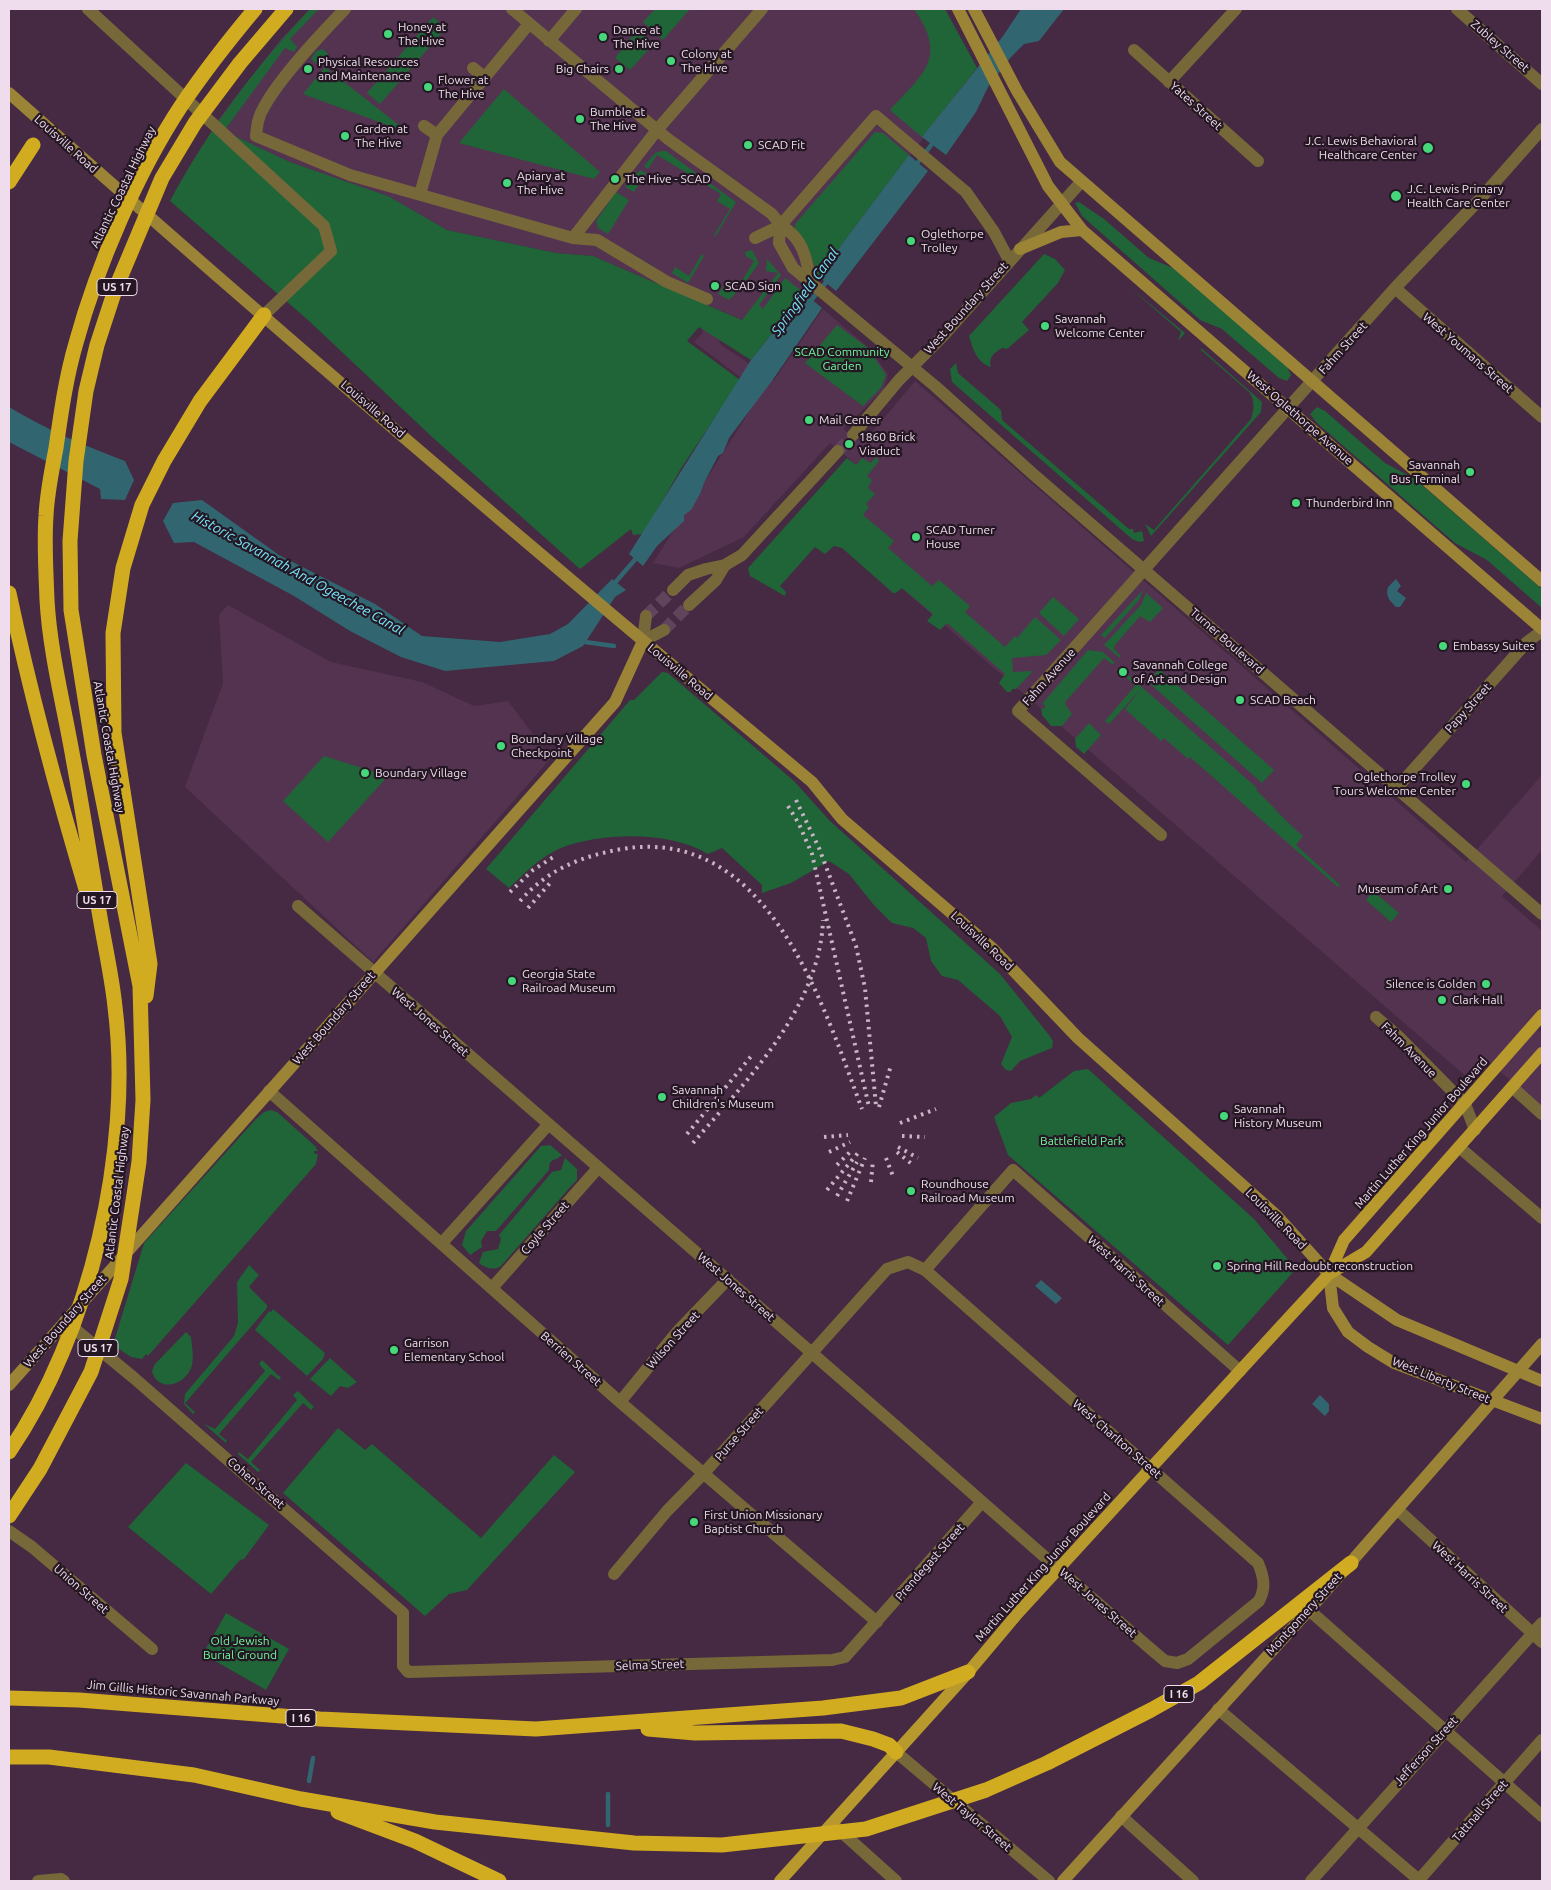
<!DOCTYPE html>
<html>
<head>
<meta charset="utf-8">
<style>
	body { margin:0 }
	#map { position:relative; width:1551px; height:1890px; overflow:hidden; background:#462942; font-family:Ubuntu,sans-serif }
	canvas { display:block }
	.frame { position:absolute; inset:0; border:10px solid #efdcec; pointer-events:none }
</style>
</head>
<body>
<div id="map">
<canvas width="1551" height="1890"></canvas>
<div class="frame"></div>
</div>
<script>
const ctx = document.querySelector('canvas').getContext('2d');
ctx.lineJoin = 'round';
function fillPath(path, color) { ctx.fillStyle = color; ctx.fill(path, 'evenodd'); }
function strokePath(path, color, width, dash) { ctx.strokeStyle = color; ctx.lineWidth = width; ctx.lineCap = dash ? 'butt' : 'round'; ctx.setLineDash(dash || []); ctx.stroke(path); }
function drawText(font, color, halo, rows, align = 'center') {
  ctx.font = font + ' Ubuntu,sans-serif'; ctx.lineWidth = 4.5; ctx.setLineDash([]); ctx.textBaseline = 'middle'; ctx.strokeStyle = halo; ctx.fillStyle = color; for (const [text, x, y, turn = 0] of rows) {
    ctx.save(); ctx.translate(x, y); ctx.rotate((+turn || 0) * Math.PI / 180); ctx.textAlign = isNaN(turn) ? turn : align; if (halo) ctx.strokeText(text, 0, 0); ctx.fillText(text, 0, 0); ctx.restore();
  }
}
fillPath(new Path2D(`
	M 310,9 L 945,9 L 977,68 L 818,276 L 771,332 L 593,256 L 556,253 L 447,230 L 388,196 L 290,162 L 213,126 L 281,39 Z
	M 691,301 L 705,306 L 721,345 L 774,380 L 823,309 L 869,348 L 888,374 L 884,389 L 843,429 L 863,443 L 915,381 L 1466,862 L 1542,775 L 1542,850 L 1502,896 L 1542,931 L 1542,1006 L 1529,1021 L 1542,1033 L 1542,1108 L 1486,1059 L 1469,1079 L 809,508 L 851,460 L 830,443 L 744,537 L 679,568 L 653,563 L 761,393 L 694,342 L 703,332 Z
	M 228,605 L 331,662 L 422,682 L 474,706 L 508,701 L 551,758 L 373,962 L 185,787 L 223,683 L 219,615 Z`), '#543350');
fillPath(new Path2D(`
	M 310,9 L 319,9 L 290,39 L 297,47 L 294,52 L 285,48 L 224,131 L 290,162 L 388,196 L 447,230 L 556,253 L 593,256 L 742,320 L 778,273 L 766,271 L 767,259 L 781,275 L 759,305 L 763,309 L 785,278 L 804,293 L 751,360 L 699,327 L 687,341 L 740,380 L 682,467 L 643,534 L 633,535 L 631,529 L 580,569 L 431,436 L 308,320 L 170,201 C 208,130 255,67 310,9 Z
	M 655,9 L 690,9 L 663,40 L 643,22 Z
	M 914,9 L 945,9 L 977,68 L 922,137 L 890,110 C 924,73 948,58 914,9 Z
	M 433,17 L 446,28 L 380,104 L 367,93 Z
	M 637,30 L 655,46 L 652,50 L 650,48 L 630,70 L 615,58 Z
	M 323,49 L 328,54 L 319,66 L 311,59 L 316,51 Z
	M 325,67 L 409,133 L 303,94 Z
	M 504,89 L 600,172 L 594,179 L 459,143 Z
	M 875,132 L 883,133 L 909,155 L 818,276 L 811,256 L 795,230 L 795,224 Z
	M 661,151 L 666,151 L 736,202 L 717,234 L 713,237 L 730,209 L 717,201 L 721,194 L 657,155 L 648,169 L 644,166 L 655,153 Z
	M 640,170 L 646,173 L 634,192 L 625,187 Z
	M 616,192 L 629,200 L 608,234 L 598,228 L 596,221 Z
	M 1079,202 L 1104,219 L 1149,258 L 1173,268 L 1286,365 L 1291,375 L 1287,381 L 1279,378 L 1222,329 L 1200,320 L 1082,216 L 1075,203 Z
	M 752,250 L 759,263 L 743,285 L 740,284 L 754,261 L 746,256 L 745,252 Z
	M 702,254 L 704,256 L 688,283 L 672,273 L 675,267 L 689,276 Z
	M 1044,254 L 1055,259 L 1065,270 L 1058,283 L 1022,322 L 1029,330 L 1007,349 L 1002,348 C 994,353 988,357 991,367 C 977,363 973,349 969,336 Z
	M 725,284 L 735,290 L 739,285 L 742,287 L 729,300 L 718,294 Z
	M 1128,286 L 1185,333 L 1178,341 L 1181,332 Z
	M 837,325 L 868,348 L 886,375 L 881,388 L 863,406 L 805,363 Z
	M 1201,348 L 1262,402 L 1261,412 L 1151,536 L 1145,524 L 1154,530 L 1251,419 C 1254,409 1255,402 1250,393 L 1201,350 Z
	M 956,363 L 958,373 L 1001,410 L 1002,420 L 1129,529 L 1133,529 L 1134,533 L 1142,531 L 1144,541 L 1139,542 L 1132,539 L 952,382 L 950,369 Z
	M 1317,407 L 1325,411 L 1385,463 L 1415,479 L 1542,589 L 1542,608 L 1487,560 L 1455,543 L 1317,423 L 1310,414 Z
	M 876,457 L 879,461 L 867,476 L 872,480 L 868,488 L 875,494 L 866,504 L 869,507 L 863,515 L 894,541 L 888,548 L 932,586 L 939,580 L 970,606 L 965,612 L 1005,647 L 1015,636 L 1017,638 L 1035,617 L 1061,640 L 1046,655 L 1012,658 L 1013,672 L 1033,671 L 1016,689 L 1012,689 L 1011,692 L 1007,692 L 999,683 L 1005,674 L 947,623 L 940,630 L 927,621 L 933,614 L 902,588 L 896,593 L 893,593 L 842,548 L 834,546 L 825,554 L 815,547 L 780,586 L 786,592 L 785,596 L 750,576 L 748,568 L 847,458 L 856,465 L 862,458 L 871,463 Z
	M 1143,590 L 1139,600 L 1105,638 L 1101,635 Z
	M 1146,593 L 1163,608 L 1150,622 L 1140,616 L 1115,645 L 1114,649 L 1120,655 L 1120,658 L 1104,645 L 1141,605 Z
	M 1053,597 L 1079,619 L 1064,636 L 1039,613 Z
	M 1088,650 L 1103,652 L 1115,663 L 1112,664 L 1104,658 L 1066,701 L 1065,704 L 1072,714 L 1062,726 L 1051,726 L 1042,715 L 1041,708 L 1044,709 L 1045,705 L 1042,704 Z
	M 1159,669 L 1274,770 L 1262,783 L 1148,682 Z
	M 662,672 L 668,673 L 794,781 L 830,821 L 1000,974 L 1049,1035 L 1053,1041 L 1052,1048 L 1020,1061 L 1011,1071 L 1006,1070 L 1001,1064 L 1012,1037 L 1000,1016 L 958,980 L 942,976 L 931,961 L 926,938 L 913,928 L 892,923 L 873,904 L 849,874 L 829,861 L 791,883 L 762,893 L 762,885 L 722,848 L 708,854 C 670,831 602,832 561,848 C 541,856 524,874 509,888 L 486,869 L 630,700 L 634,700 Z
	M 1128,675 L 1257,788 L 1256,790 C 1274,807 1284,820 1303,836 L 1296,845 L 1340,885 L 1338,887 L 1190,757 L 1188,759 L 1164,738 L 1161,741 L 1125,709 L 1141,689 L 1109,724 L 1105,721 L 1135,686 L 1127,678 Z
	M 1089,723 L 1101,735 L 1084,754 L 1076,747 L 1075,739 Z
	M 324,756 L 388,776 L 328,842 L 283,801 Z
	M 1373,891 L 1399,913 L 1391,922 L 1366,900 Z
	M 1088,1069 L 1254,1219 L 1296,1269 L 1228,1345 L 1008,1155 L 994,1117 L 1011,1103 L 1031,1099 L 1036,1095 L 1039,1098 L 1074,1071 Z
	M 271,1110 L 277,1112 L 315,1146 L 318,1151 L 314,1151 L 315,1154 L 318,1154 L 316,1164 L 148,1356 L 146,1354 L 142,1359 L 131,1357 L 113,1345 L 144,1243 L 256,1119 L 264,1112 Z
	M 550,1145 L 562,1155 C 555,1162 549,1157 549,1170 L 496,1231 L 487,1231 L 481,1241 L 482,1247 L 470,1255 L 462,1245 L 466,1231 L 541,1146 Z
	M 565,1158 L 577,1169 L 577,1180 L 572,1185 L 501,1266 C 494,1271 485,1268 479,1263 L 483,1252 L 498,1249 L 501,1239 L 499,1235 L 552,1172 L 561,1170 Z
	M 249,1265 L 259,1275 L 249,1287 L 267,1305 L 267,1308 L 187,1401 L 185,1403 L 195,1412 L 193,1414 L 184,1404 L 185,1394 L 234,1336 L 238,1323 L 237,1282 Z
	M 273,1309 L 325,1353 L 323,1359 L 307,1376 L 255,1330 L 269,1311 L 271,1312 Z
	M 186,1332 L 191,1337 C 192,1346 194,1357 192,1365 C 187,1385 158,1394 152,1371 L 155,1364 Z
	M 330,1358 L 357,1382 L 348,1388 L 340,1386 L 331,1396 L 310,1379 Z
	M 262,1360 L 281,1378 L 279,1380 L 271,1374 L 219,1434 L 227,1441 L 226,1443 L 204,1424 L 215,1429 L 265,1371 L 259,1364 Z
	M 298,1391 L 314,1407 L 311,1410 L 303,1403 L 251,1462 L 260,1470 L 258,1472 L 238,1454 L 239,1452 L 248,1459 L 297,1400 L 293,1395 Z
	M 338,1428 L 365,1450 L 372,1444 L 481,1538 L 554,1455 L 575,1472 L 467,1590 L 449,1594 L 425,1616 L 283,1493 Z
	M 186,1463 L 269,1525 L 244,1559 L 240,1560 L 211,1594 L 128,1527 Z
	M 226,1613 L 289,1649 L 266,1690 L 203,1654 Z`), '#1f6538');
fillPath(new Path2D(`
	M 1021,9 L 1064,9 L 1039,41 L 1024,44 L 1011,57 L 988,87 L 976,112 L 946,155 L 922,137 L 1003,36 Z
	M 909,155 L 928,171 L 836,291 L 818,276 Z
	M 804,293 L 822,308 L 774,378 L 729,438 L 723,453 L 718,456 L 704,483 L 700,494 L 691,510 L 684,515 L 684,521 L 657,546 L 643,566 L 629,554 L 751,360 Z
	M 9,407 C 45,429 85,446 125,461 L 134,480 L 125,500 L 101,499 L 100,489 L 9,442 Z
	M 202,500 L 279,555 L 375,604 L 422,636 L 500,642 L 550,634 L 568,624 L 612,579 L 626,590 L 615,597 L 583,646 L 554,661 L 445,671 L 401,657 L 350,631 L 294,596 L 194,542 L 174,543 L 163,521 L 173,503 Z
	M 1396,579 L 1401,586 L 1397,591 L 1406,598 L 1400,607 L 1396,607 C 1390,601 1385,596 1388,587 Z
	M 1041,1280 L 1062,1298 L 1056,1304 L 1035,1286 Z
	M 1320,1395 L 1329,1404 L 1329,1411 L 1325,1416 L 1312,1404 Z`), '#316670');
strokePath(new Path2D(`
	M 915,166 L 935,140
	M 808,304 L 829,279
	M 613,585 L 639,555
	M 585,642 L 614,646
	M 309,1781 L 313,1758
	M 608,1825 L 608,1794`), '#316670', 4.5);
strokePath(new Path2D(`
	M 838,451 L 853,435
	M 646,616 L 673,590
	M 664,630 L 689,605`), '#5f445c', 12, [12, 6]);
strokePath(new Path2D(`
	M 88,9 L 324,226 L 331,251 L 264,315
	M 345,9 C 321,34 280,77 264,107 C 258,116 257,126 256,136 L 350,175 L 573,238 L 657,130 L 762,9
	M 512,9 L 668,139 L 772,214 C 778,223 784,227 792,234 C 805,246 808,267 811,283
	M 1457,9 L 1542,84
	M 549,41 L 576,9
	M 1134,50 L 1258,161
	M 473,68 L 484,77
	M 1169,82 L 1236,9
	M 424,126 L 437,135
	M 420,194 L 437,135 L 529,24
	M 780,226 L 779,243 L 793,268 L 935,386 L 1033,474 L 1542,914
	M 573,238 L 597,240 L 667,282 L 707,299
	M 755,238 L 780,226 L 876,116 L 966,192 L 994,232 L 1009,260
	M 1395,288 L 1542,417
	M 1397,788 L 1527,642 L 1542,631
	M 1161,835 L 1018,711 L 1395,288 L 1480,199 L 1542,129
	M 298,906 C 493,1075 687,1245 882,1414 C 976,1496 1070,1580 1165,1661 L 1177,1663 L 1188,1659 L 1259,1601 C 1266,1588 1264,1577 1258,1563 L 925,1270 L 908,1262 L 887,1269 L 704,1473 L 667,1511 L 614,1574
	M 1376,1017 L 1398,1036 L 1465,1104 L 1475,1130
	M 1512,1087 L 1542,1114
	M 269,1091 L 620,1402 L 877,1622
	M 1459,1147 L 1542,1218
	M 442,1243 L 548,1125
	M 925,1270 L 1013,1170 L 1240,1371
	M 492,1288 L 598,1168
	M 65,1321 L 134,1378 L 403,1613 L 403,1666 L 408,1672 L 832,1660 L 845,1657 L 982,1502
	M 620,1402 L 677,1332 L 728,1279
	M 9,1531 L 32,1547 L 152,1649
	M 1309,1610 L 1542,1816
	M 1218,1709 L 1419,1880
	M 1121,1816 L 1193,1881
	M 837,1828 L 896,1881
	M 38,1881 L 61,1879 L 64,1881
	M 1311,1881 L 1542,1623
	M 1418,1881 L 1542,1740`), '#77683a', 12);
strokePath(new Path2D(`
	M 853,435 L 899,380 L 942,337 L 1081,182
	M 673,590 L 688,575 L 706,569 L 725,565 L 742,555 L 838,451
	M 689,605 L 716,580 L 725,565
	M 643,641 L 646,616
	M 643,641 L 664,630
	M 1398,1510 L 1542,1642
	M 896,1752 L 1049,1881`), '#77683a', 12);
strokePath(new Path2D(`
	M 958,9 L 1048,186 L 1082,230 L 1542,629
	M 974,9 L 1017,91 L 1060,162 L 1542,581
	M 9,93 C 273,327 541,557 812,782 L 842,819 L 992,948 L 1078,1038 L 1277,1216 L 1329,1274 L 1397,1320 L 1542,1381
	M 1020,249 L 1061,232 L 1082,230
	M 1329,1274 L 1333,1308 L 1348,1332 L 1368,1347 L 1394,1363 L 1542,1419
	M 9,1385 L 615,702 L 643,641
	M 1063,1881 L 1309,1610 L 1542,1344`), '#9c8437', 12);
strokePath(new Path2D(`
	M 1329,1274 L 1344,1240 L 1542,1015
	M 780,1881 L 965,1676 L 1018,1613 L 1281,1326 L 1329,1274 L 1366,1252 L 1542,1053`), '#b8992e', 12);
strokePath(new Path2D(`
	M 9,182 L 33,145
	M 9,593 C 31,696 58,796 88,896
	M 146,996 L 150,964 L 114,733 L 113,633 L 123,568 L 142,505 L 164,461 L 200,401 L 264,315
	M 9,1452 C 90,1334 133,1149 115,1007 C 112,977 105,947 100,917 C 91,864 83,811 73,758 C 64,706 50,653 47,600 C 46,572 44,543 46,516 C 47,493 52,470 56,448 C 61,413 66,377 76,343 C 97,266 137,173 181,106 C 204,72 229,40 255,9
	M 9,1516 L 40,1469 L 91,1372 L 121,1279 L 139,1162 L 143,1100 L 140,986 L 94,755 L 71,610 L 70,541 L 76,461 L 86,391 L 97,345 L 115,290 L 162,178 L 195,123 L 240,63 L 286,9
	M 9,1698 L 79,1700 L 320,1719 L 536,1729 L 823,1708 L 901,1698 L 968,1672
	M 648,1729 L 695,1733 L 841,1731 L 873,1739 L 889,1745 L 896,1752
	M 9,1757 L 49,1757 L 194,1775 L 301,1799 L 435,1822 L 634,1843 L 722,1845 L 866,1829 L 986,1790 L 1047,1763 L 1151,1710 L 1199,1683 L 1351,1563
	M 338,1812 L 415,1841 L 499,1881`), '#d2ac20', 15);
strokePath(new Path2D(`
	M 796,800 L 819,848 L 856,946 L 865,988 L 876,1106
	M 788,806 L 799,824 L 812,854 L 869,1107
	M 510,892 L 533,870 L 555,856
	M 520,901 C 548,869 582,856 622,849 C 769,825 823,1005 862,1109
	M 528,908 L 551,882
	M 879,1107 L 891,1065
	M 900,1123 L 936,1109
	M 687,1134 L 753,1054
	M 902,1136 L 925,1137
	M 824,1137 L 848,1135
	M 693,1143 C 746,1081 820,1007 823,920
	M 898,1147 L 918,1158
	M 829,1152 L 850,1142
	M 897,1152 L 913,1165
	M 886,1158 L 894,1179
	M 837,1165 L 850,1152
	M 871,1182 L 873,1160
	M 827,1190 L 858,1153
	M 837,1196 L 857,1162
	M 847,1201 L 865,1158`), '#c9b4c6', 4, [2.5, 5]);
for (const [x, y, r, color] of [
	[388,34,5,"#45d77a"],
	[603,37,5,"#45d77a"],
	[671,61,5,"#45d77a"],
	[308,69,5,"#45d77a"],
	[619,69,5,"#45d77a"],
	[428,87,5,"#45d77a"],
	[580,119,5,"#45d77a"],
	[345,136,5,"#45d77a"],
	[748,145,5,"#45d77a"],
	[1428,148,6,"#45d77a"],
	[615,179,5,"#45d77a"],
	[507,183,5,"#45d77a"],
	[1396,196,6,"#45d77a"],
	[911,241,5,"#45d77a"],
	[715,286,5,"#45d77a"],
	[1045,326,5,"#45d77a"],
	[809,420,5,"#45d77a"],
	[849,444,5,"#45d77a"],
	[1470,472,5,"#45d77a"],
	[1296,503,5,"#45d77a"],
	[916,537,5,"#45d77a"],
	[1443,646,5,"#45d77a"],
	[1123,672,5,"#45d77a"],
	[1240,700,5,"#45d77a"],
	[501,746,5,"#45d77a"],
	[365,773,5,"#45d77a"],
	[1466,784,5,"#45d77a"],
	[1448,889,5,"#45d77a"],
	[512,981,5,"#45d77a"],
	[1486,984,5,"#45d77a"],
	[1442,1000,5,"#45d77a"],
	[662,1097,5,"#45d77a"],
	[1224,1116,5,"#45d77a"],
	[911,1191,5,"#45d77a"],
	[1217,1266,5,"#45d77a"],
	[394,1350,5,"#45d77a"],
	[694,1522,5,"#45d77a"]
]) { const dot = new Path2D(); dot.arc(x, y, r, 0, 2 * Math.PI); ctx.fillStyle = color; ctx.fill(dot); strokePath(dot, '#241723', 2); }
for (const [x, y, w] of [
	[117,287,40],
	[97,900,40],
	[98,1348,40],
	[1179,1694,30],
	[301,1718,30]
]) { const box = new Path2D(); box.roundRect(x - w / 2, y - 8.5, w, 17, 4); ctx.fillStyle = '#241723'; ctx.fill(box); strokePath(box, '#efdcec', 1); }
drawText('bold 11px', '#efdcec', null, [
	["US 17",117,287],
	["US 17",97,900],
	["US 17",98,1348],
	["I 16",1179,1694],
	["I 16",301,1718]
]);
drawText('12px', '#efdcec', '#241723', [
	["Honey at",398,27],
	["The Hive",398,41],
	["Dance at",613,30],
	["The Hive",613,44],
	["Colony at",681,54],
	["The Hive",681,68],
	["Physical Resources",318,62],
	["and Maintenance",318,76],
	["Big Chairs",609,69,"right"],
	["Flower at",438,80],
	["The Hive",438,94],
	["Bumble at",590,112],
	["The Hive",590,126],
	["Garden at",355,129],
	["The Hive",355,143],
	["J.C. Lewis Behavioral",1417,141,"right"],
	["Healthcare Center",1417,155,"right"],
	["SCAD Fit",758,145],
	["Apiary at",517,176],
	["The Hive",517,190],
	["The Hive - SCAD",625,179],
	["J.C. Lewis Primary",1407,189],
	["Health Care Center",1407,203],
	["Oglethorpe",921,234],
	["Trolley",921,248],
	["SCAD Sign",725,286],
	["Savannah",1055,319],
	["Welcome Center",1055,333],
	["Mail Center",819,420],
	["1860 Brick",859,437],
	["Viaduct",859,451],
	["Savannah",1460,465,"right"],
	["Bus Terminal",1460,479,"right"],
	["Thunderbird Inn",1306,503],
	["SCAD Turner",926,530],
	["House",926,544],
	["Embassy Suites",1453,646],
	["Savannah College",1133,665],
	["of Art and Design",1133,679],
	["SCAD Beach",1250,700],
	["Boundary Village",511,739],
	["Checkpoint",511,753],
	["Boundary Village",375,773],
	["Oglethorpe Trolley",1456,777,"right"],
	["Tours Welcome Center",1456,791,"right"],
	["Museum of Art",1438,889,"right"],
	["Georgia State",522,974],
	["Railroad Museum",522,988],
	["Silence is Golden",1476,984,"right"],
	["Clark Hall",1452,1000],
	["Savannah",672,1090],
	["Children's Museum",672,1104],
	["Savannah",1234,1109],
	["History Museum",1234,1123],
	["Roundhouse",921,1184],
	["Railroad Museum",921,1198],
	["Spring Hill Redoubt reconstruction",1227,1266],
	["Garrison",404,1343],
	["Elementary School",404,1357],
	["First Union Missionary",704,1515],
	["Baptist Church",704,1529]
], 'left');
drawText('12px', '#efdcec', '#241723', [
	["Zubley Street",1500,46,41],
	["Yates Street",1196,106,42],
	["Louisville Road",66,144,42],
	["Atlantic Coastal Highway",123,187,-64],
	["West Boundary Street",966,308,-48],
	["Fahm Street",1343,348,-48],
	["West Youmans Street",1468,353,41],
	["Louisville Road",373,409,41],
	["West Oglethorpe Avenue",1300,418,41],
	["Turner Boulevard",1227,641,41],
	["Louisville Road",680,672,40],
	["Fahm Avenue",1049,677,-48],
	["Papy Street",1468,708,-48],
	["Atlantic Coastal Highway",109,747,80],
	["Louisville Road",982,941,43],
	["West Boundary Street",334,1018,-49],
	["West Jones Street",430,1022,41],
	["Fahm Avenue",1409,1050,45],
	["Martin Luther King Junior Boulevard",1421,1133,-49],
	["Atlantic Coastal Highway",117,1193,-83],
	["Louisville Road",1276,1219,45],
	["Coyle Street",545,1228,-49],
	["West Harris Street",1126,1271,42],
	["West Jones Street",736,1287,41],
	["West Boundary Street",65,1321,-49],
	["Wilson Street",673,1340,-48],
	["Berrien Street",571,1359,41],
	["West Liberty Street",1441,1380,22],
	["Purse Street",739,1434,-49],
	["West Charlton Street",1117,1439,41],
	["Cohen Street",256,1483,41],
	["Prendegast Street",930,1562,-49],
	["Martin Luther King Junior Boulevard",1043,1567,-48],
	["West Harris Street",1470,1577,43],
	["Union Street",81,1589,41],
	["West Jones Street",1098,1603,41],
	["Montgomery Street",1304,1614,-48],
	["Selma Street",650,1665,-2],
	["Jim Gillis Historic Savannah Parkway",183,1693,5],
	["Jefferson Street",1426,1751,-48],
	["Tattnall Street",1480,1811,-49],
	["West Taylor Street",972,1817,40]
]);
drawText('12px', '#70fa9c', '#241723', [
	["SCAD Community",842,352],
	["Garden",842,366],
	["Battlefield Park",1082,1141],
	["Old Jewish",240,1641],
	["Burial Ground",240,1655]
]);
drawText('italic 14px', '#76e6fc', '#241723', [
	["Springfield Canal",805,292,-54],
	["Historic Savannah And Ogeechee Canal",298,573,29]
]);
</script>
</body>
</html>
